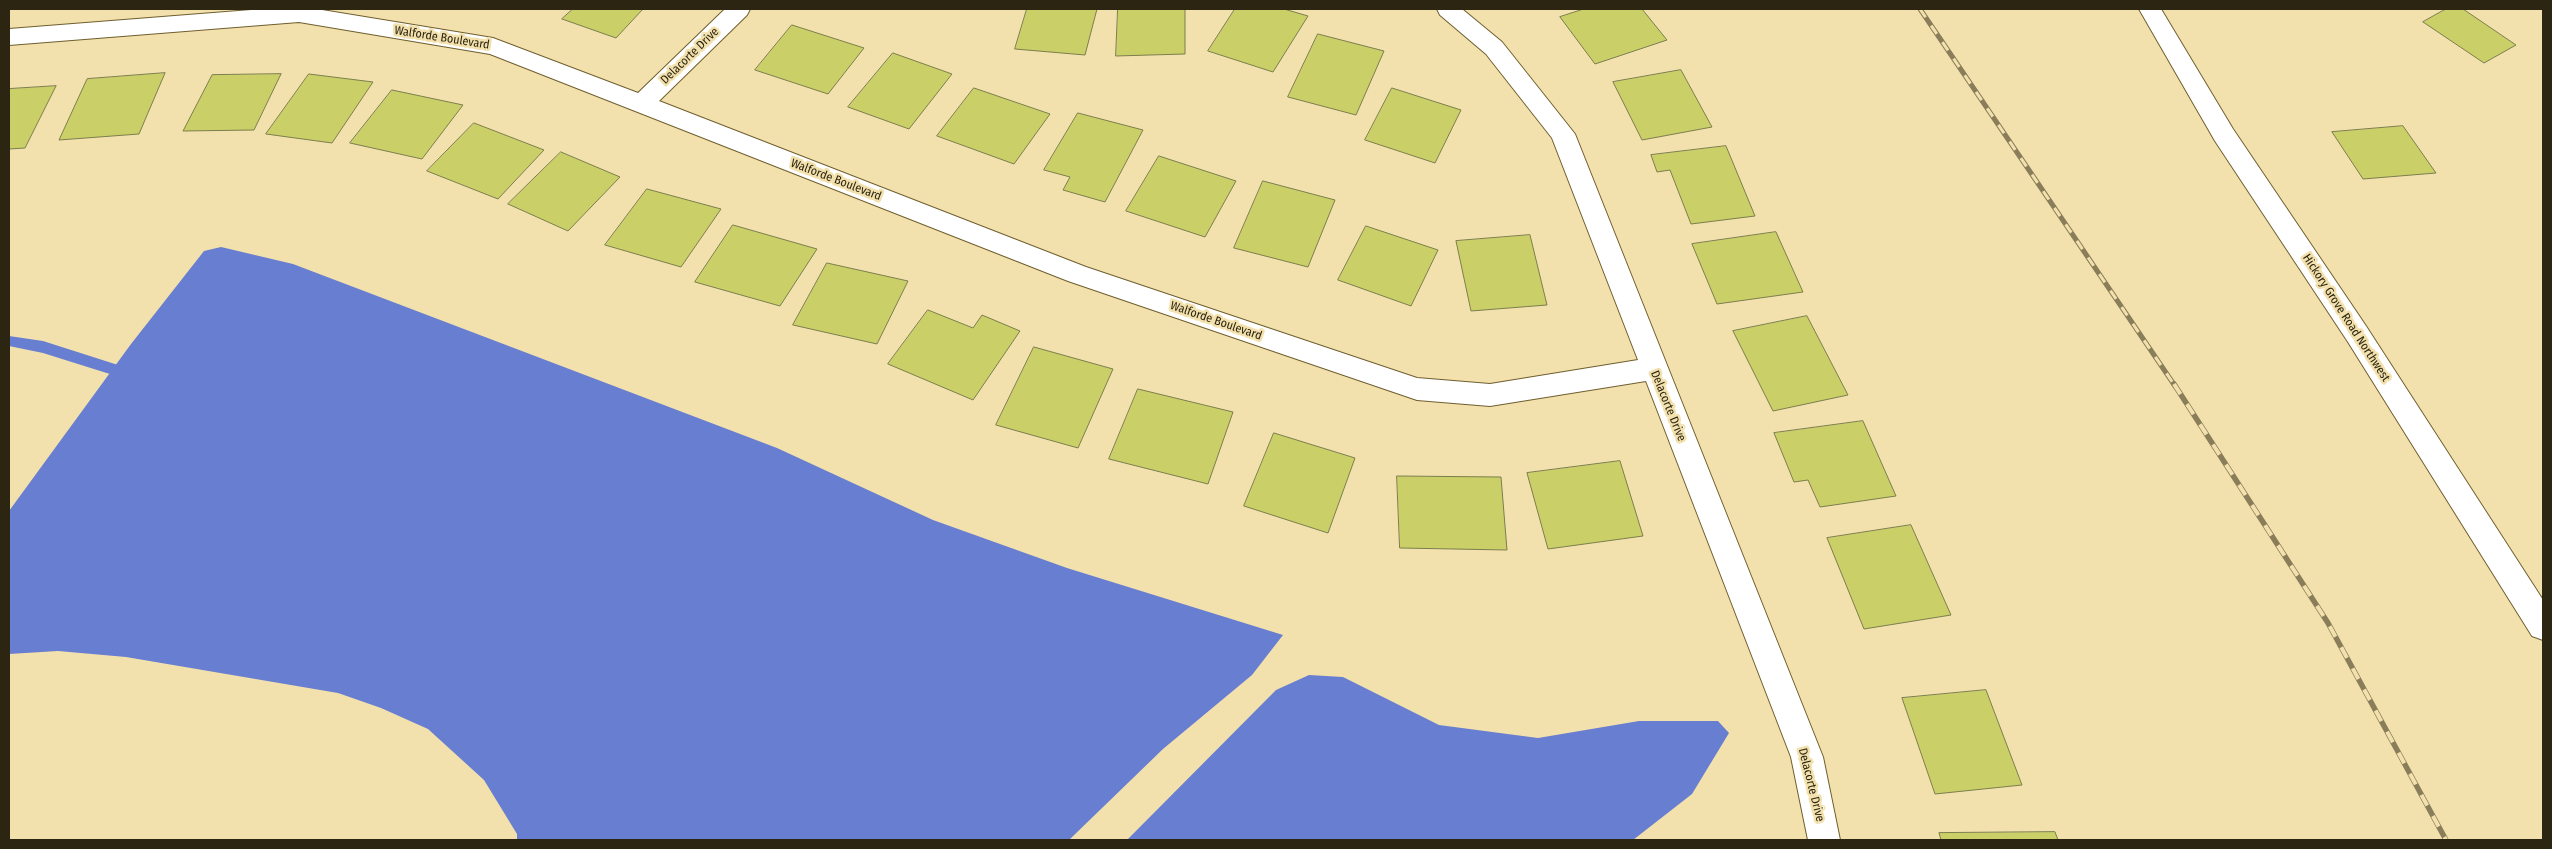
<!DOCTYPE html>
<html>
<head>
<meta charset="utf-8">
<style>
	body { margin:0 }
	#map { position:relative; width:2552px; height:849px; overflow:hidden; background:#f3e1ad; font-family:"Fira Sans Condensed",sans-serif }
	canvas { display:block }
	.frame { position:absolute; inset:0; border:10px solid #2c2511; pointer-events:none }
</style>
</head>
<body>
<div id="map">
<canvas width="2552" height="849"></canvas>
<div class="frame"></div>
</div>
<script>
const ctx = document.querySelector('canvas').getContext('2d');
ctx.lineJoin = 'round';
function fillPath(path, color) { ctx.fillStyle = color; ctx.fill(path, 'evenodd'); }
function strokePath(path, color, width, dash) { ctx.strokeStyle = color; ctx.lineWidth = width; ctx.lineCap = dash ? 'butt' : 'round'; ctx.setLineDash(dash || []); ctx.stroke(path); }
function drawText(font, color, halo, rows, align = 'center') {
  ctx.font = font + ' "Fira Sans Condensed",sans-serif'; ctx.lineWidth = 5; ctx.setLineDash([]); ctx.textBaseline = 'middle'; ctx.strokeStyle = halo; ctx.fillStyle = color; for (const [text, x, y, turn = 0] of rows) {
    ctx.save(); ctx.translate(x, y); ctx.rotate((+turn || 0) * Math.PI / 180); ctx.textAlign = isNaN(turn) ? turn : align; if (halo) ctx.strokeText(text, 0, 0); ctx.fillText(text, 0, 0); ctx.restore();
  }
}
fillPath(new Path2D(`
	M 221,247 L 293,264 L 777,448 L 933,520 L 1067,568 L 1283,635 L 1252,675 L 1163,749 L 1069,840 L 517,840 L 517,834 L 484,780 L 428,729 L 381,708 L 338,693 L 126,657 L 58,651 L 9,654 L 9,511 L 131,344 L 204,251 Z
	M 1309,675 L 1343,677 L 1439,725 L 1538,738 L 1639,721 L 1718,721 L 1729,733 L 1692,794 L 1633,840 L 1127,840 L 1276,690 Z`), '#687ed0');
fillPath(new Path2D(`
	M 9,336 L 43,341 L 118,365 L 120,369 L 118,373 L 113,375 L 43,353 L 9,346 Z`), '#687ed0');
const building = new Path2D(`
	M 573,9 L 643,9 L 616,38 L 562,19 Z
	M 1027,9 L 1097,9 L 1085,55 L 1015,49 Z
	M 1118,9 L 1185,9 L 1185,54 L 1116,56 Z
	M 1235,9 L 1284,9 L 1308,16 L 1273,72 L 1208,51 Z
	M 1584,9 L 1642,9 L 1667,40 L 1595,64 L 1560,17 Z
	M 2446,9 L 2463,9 L 2516,45 L 2484,63 L 2423,22 Z
	M 792,25 L 864,48 L 828,94 L 755,70 Z
	M 1318,34 L 1384,51 L 1356,115 L 1288,97 Z
	M 893,53 L 952,74 L 909,129 L 848,107 Z
	M 1681,70 L 1712,127 L 1642,140 L 1613,82 Z
	M 165,73 L 139,134 L 59,140 L 87,79 Z
	M 281,74 L 254,130 L 183,131 L 212,75 Z
	M 309,74 L 373,82 L 332,143 L 266,134 Z
	M 56,86 L 25,148 L 9,149 L 9,89 Z
	M 974,88 L 1050,114 L 1014,164 L 937,136 Z
	M 1392,88 L 1461,110 L 1435,163 L 1365,140 Z
	M 392,90 L 463,105 L 422,159 L 350,143 Z
	M 1078,113 L 1143,130 L 1105,202 L 1063,190 L 1070,177 L 1044,170 Z
	M 474,123 L 544,150 L 498,199 L 427,171 Z
	M 2403,126 L 2436,173 L 2363,179 L 2332,132 Z
	M 1726,146 L 1755,216 L 1691,224 L 1670,170 L 1657,172 L 1651,155 Z
	M 561,152 L 620,177 L 568,231 L 508,204 Z
	M 1159,156 L 1236,181 L 1205,237 L 1126,211 Z
	M 1263,181 L 1335,200 L 1308,267 L 1234,248 Z
	M 647,189 L 721,209 L 681,267 L 605,245 Z
	M 733,225 L 817,249 L 780,306 L 695,282 Z
	M 1366,226 L 1438,250 L 1411,306 L 1338,280 Z
	M 1776,232 L 1803,292 L 1717,304 L 1692,244 Z
	M 1530,235 L 1547,305 L 1471,311 L 1456,241 Z
	M 827,263 L 908,281 L 877,344 L 793,325 Z
	M 928,310 L 973,328 L 982,315 L 1020,331 L 973,400 L 888,364 Z
	M 1807,316 L 1848,395 L 1773,411 L 1733,331 Z
	M 1034,347 L 1113,369 L 1078,448 L 996,425 Z
	M 1138,389 L 1233,412 L 1208,484 L 1109,459 Z
	M 1863,421 L 1896,496 L 1820,507 L 1808,480 L 1794,482 L 1774,433 Z
	M 1274,433 L 1355,458 L 1328,533 L 1244,506 Z
	M 1620,461 L 1643,536 L 1548,549 L 1527,473 Z
	M 1397,476 L 1501,477 L 1507,550 L 1400,548 Z
	M 1911,525 L 1951,615 L 1864,629 L 1827,538 Z
	M 1986,690 L 2022,785 L 1935,794 L 1902,698 Z
	M 2055,832 L 2058,840 L 1941,840 L 1939,833 Z`);
fillPath(building, '#cacf68');
strokePath(building, '#7b7e4d', 1);
const minor = new Path2D(`
	M 264,9 L 316,9 L 493,38 L 638,93 L 725,9 L 750,9 L 747,15 L 659,101 L 1086,267 L 1417,378 L 1490,384 L 1638,360 L 1552,138 L 1486,54 L 1440,15 L 1437,9 L 1462,9 L 1502,42 L 1575,134 L 1823,757 L 1840,840 L 1808,840 L 1791,757 L 1646,381 L 1490,406 L 1417,400 L 1068,281 L 490,54 L 299,22 L 9,45 L 9,29 Z`);
const tertiary = new Path2D(`
	M 2139,9 L 2161,9 L 2233,129 L 2366,326 L 2543,600 L 2543,640 L 2532,636 L 2348,342 L 2215,141 Z`);
strokePath(minor, '#6f5f2f', 2);
strokePath(tertiary, '#6f5f2f', 2);
fillPath(minor, '#fff');
fillPath(tertiary, '#fff');
const railFar1 = new Path2D(`
	M 1920,9 L 2175,386`);
const rail = new Path2D(`
	M 2174,384 L 2328,623 L 2446,840`);
strokePath(railFar1, '#8a7e5a', 5);
strokePath(rail, '#8a7e5a', 5.5);
strokePath(railFar1, '#f3e1ad', 3, [10]);
strokePath(rail, '#f3e1ad', 4, [12]);
drawText('12px', '#2c2511', '#f3e1ad', [
	["Walforde Boulevard",442,38,9],
	["Delacorte Drive",690,56,-44],
	["Walforde Boulevard",836,180,21],
	["Hickory Grove Road Northwest",2346,318,57],
	["Walforde Boulevard",1216,321,19],
	["Delacorte Drive",1668,406,68],
	["Delacorte Drive",1811,785,76]
]);
</script>
</body>
</html>
